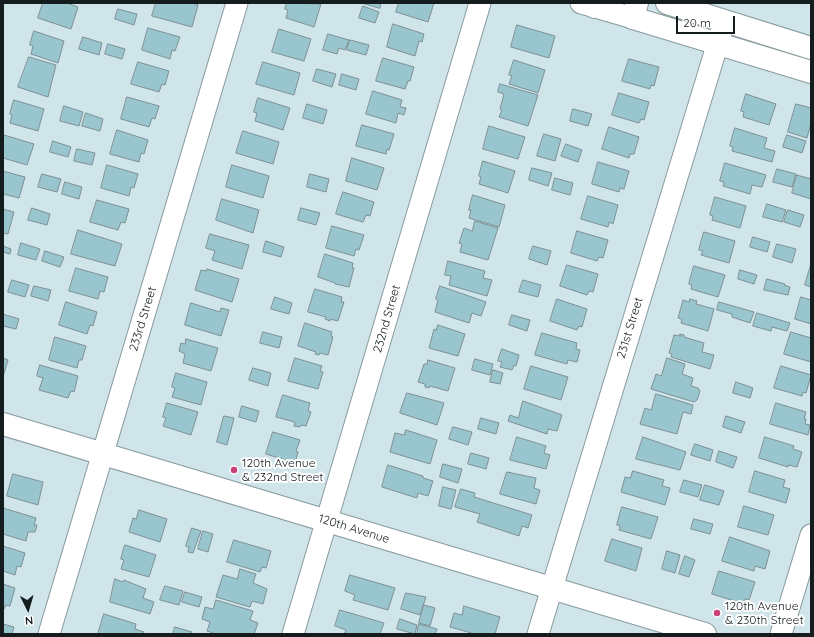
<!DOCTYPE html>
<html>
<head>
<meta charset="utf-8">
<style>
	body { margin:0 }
	#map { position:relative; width:814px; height:637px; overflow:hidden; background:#d0e5e9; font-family:Quicksand,sans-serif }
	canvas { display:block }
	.frame { position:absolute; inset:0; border:4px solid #141c1d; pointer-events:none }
	.north { position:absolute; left:8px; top:589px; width:40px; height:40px; -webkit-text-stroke:3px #fff; paint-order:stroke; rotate:175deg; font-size:11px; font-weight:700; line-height:16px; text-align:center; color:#141c1d }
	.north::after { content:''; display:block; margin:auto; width:14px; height:18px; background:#141c1d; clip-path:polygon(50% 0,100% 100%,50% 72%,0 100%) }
	.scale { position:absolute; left:676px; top:16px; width:59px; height:18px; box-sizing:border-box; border:2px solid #141c1d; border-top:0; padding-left:5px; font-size:12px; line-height:14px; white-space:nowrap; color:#141c1d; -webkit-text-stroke:3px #fff; paint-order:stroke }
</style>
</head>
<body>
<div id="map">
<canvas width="814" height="637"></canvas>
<div class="frame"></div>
<div class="north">N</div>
<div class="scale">20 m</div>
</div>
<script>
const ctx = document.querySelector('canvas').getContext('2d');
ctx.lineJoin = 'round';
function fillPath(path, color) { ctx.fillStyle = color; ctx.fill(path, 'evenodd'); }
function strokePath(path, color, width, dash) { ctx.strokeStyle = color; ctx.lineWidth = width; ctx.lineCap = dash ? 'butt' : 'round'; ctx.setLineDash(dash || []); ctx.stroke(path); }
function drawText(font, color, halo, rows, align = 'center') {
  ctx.font = font + ' Quicksand,sans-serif'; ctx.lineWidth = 4; ctx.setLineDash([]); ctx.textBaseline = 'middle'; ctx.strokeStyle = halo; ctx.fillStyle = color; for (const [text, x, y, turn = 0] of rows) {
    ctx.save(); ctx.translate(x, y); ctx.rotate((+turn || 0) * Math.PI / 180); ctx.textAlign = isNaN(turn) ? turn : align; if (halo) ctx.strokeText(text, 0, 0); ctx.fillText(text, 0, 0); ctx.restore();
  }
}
const building = new Path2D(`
	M 43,3 L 67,3 L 78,7 L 71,29 L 38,18 Z
	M 156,3 L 192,3 L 198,5 L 192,27 L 152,16 Z
	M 287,3 L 321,4 L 314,27 L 286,18 L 288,10 L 285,9 Z
	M 362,3 L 381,3 L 380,8 Z
	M 399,3 L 434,3 L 428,22 L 396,12 Z
	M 363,6 L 379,12 L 375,23 L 359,18 Z
	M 118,9 L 137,14 L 134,25 L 115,19 Z
	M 393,24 L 424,34 L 422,42 L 419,41 L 415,56 L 387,47 Z
	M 517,25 L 555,36 L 549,58 L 511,47 Z
	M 148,28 L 180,37 L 175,51 L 172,50 L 170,59 L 142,50 Z
	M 279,29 L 311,39 L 304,61 L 272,52 Z
	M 34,31 L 64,41 L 58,63 L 31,54 L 33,46 L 30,45 Z
	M 328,34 L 349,40 L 345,50 L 339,48 L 337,54 L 323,50 Z
	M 83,37 L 102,43 L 99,55 L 79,49 Z
	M 350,40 L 369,45 L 366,55 L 347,50 Z
	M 108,44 L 125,49 L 122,59 L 105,54 Z
	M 29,57 L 56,65 L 48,97 L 18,87 Z
	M 383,58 L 414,67 L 410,81 L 408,81 L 405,89 L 376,81 Z
	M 629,59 L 659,67 L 654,86 L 651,85 L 650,89 L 622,81 Z
	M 514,60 L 545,70 L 538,93 L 509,84 L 512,76 L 509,75 Z
	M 138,62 L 169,71 L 165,85 L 162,84 L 159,92 L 131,84 Z
	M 263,62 L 300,73 L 294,95 L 256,84 Z
	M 317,69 L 336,74 L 332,87 L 313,81 Z
	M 342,74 L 359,79 L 356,90 L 339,85 Z
	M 500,84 L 538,95 L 528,126 L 499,117 L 502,110 L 500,109 L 504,94 L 498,92 Z
	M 373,91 L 402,100 L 400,107 L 406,108 L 404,115 L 398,113 L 396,123 L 366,114 Z
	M 619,93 L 649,102 L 644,120 L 641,119 L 639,123 L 612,115 Z
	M 746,94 L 776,104 L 769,125 L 743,117 L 744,112 L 741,111 Z
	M 127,97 L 159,106 L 155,119 L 152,118 L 149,127 L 121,119 Z
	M 258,98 L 290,108 L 283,130 L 255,121 L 257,113 L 254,112 Z
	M 14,100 L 44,109 L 38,131 L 10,123 L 12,115 L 10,114 Z
	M 307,104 L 327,110 L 323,124 L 303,118 Z
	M 796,104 L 811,108 L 811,123 L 807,138 L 788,132 Z
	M 64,106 L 83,112 L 79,126 L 60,121 Z
	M 573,109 L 592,114 L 588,126 L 570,121 Z
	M 86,113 L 103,119 L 100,131 L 82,126 Z
	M 362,125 L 394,134 L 389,150 L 387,149 L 386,154 L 356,146 Z
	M 489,126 L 525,137 L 518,159 L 483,149 Z
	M 609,127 L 639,137 L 634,154 L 630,154 L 629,158 L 602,149 Z
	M 735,128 L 767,138 L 764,148 L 775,151 L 772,162 L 732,151 L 733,147 L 730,146 Z
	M 117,130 L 148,140 L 144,154 L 141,153 L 139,162 L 110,154 Z
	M 243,131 L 279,142 L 273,164 L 236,153 Z
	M 544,134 L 561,139 L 555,161 L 537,156 Z
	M 4,135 L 34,144 L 27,165 L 3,158 Z
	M 787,135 L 806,141 L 802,153 L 783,147 Z
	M 53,141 L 71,147 L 68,157 L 50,152 Z
	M 566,144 L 582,150 L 578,162 L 561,156 Z
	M 77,149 L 95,153 L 92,165 L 74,161 Z
	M 352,158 L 384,168 L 377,190 L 346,181 Z
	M 483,161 L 515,171 L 508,193 L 479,184 L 481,177 L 479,176 Z
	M 598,162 L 629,171 L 624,189 L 620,188 L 619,192 L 592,184 Z
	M 725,163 L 766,175 L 762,187 L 752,185 L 750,194 L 723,186 L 724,182 L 720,181 Z
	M 107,165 L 138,174 L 134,188 L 131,187 L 129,196 L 101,188 Z
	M 232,165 L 269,176 L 263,198 L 226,187 Z
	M 532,168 L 552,173 L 548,186 L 529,180 Z
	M 777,169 L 796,174 L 792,187 L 773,182 Z
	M 3,171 L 25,177 L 19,198 L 3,194 Z
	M 42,174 L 61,179 L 57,192 L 38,187 Z
	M 310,174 L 329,179 L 326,192 L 307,187 Z
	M 797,175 L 811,179 L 811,199 L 792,193 Z
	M 555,178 L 573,183 L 570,195 L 552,190 Z
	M 65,182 L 82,187 L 79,199 L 62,194 Z
	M 343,192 L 374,202 L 370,216 L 366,215 L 363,222 L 336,214 Z
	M 473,195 L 505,205 L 499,227 L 469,218 L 471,210 L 469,210 Z
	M 588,196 L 618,205 L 613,224 L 609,222 L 608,227 L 581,219 Z
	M 715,197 L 746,206 L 740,228 L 712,220 L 713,216 L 710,215 Z
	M 222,199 L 259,210 L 253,233 L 216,220 Z
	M 97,200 L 129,209 L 125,223 L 121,222 L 118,230 L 90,222 Z
	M 767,204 L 786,210 L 782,222 L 763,217 Z
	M 32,208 L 50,214 L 47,225 L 28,220 Z
	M 301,208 L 320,213 L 316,225 L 298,220 Z
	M 3,209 L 14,212 L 8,234 L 3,233 Z
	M 788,210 L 804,215 L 800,227 L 784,222 Z
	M 475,221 L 498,228 L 488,260 L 460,252 L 462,244 L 459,243 L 464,228 L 472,231 Z
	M 332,226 L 364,235 L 359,250 L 356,249 L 354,256 L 326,248 Z
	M 78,230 L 122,244 L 115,266 L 71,254 Z
	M 577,231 L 608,240 L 603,258 L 599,257 L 597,261 L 571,253 Z
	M 704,232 L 735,241 L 729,263 L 701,255 L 703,251 L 699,250 Z
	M 210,234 L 249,245 L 242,269 L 212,260 L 215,251 L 206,248 Z
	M 753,237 L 770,242 L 767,252 L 750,247 Z
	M 266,241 L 284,247 L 281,257 L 263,252 Z
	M 21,243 L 40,249 L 36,260 L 18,255 Z
	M 777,244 L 796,249 L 792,263 L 773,257 Z
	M 3,246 L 11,249 L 10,254 L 3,252 Z
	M 533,246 L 551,251 L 547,265 L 529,259 Z
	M 45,251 L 64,257 L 60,267 L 42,261 Z
	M 325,254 L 353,263 L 352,268 L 354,268 L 349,287 L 335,284 L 335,283 L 318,277 Z
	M 448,261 L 485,271 L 483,278 L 492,280 L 487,296 L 449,285 L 451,276 L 445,275 Z
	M 811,264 L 811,287 L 805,285 Z
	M 567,265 L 598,274 L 593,292 L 589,291 L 587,295 L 560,286 Z
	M 694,266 L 725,275 L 718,297 L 691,289 L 692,285 L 689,284 Z
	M 76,268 L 108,277 L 104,292 L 100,291 L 98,299 L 69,291 Z
	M 207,269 L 239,279 L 232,302 L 195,290 L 201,270 L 206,271 Z
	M 740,270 L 757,275 L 754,284 L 738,279 Z
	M 767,279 L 785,284 L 784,285 L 790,287 L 788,295 L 764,290 Z
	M 12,280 L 29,285 L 25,297 L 8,292 Z
	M 523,280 L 541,285 L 538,297 L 519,292 Z
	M 34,286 L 51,290 L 48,301 L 31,296 Z
	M 440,286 L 486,302 L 481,316 L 472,313 L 469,323 L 435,312 L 438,300 L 436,299 Z
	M 315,289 L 342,297 L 341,302 L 344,302 L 338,321 L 330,319 L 330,321 L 325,319 L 326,317 L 308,312 Z
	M 275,297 L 292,303 L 289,314 L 271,309 Z
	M 801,297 L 811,300 L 811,324 L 795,319 Z
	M 557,299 L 587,309 L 582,327 L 579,326 L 577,330 L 550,321 Z
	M 690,299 L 697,301 L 696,304 L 714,309 L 708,331 L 681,323 L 682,319 L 678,318 L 683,300 L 689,302 Z
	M 66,302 L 97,312 L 93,326 L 90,325 L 87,334 L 59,325 Z
	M 719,302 L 754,312 L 750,323 L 732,317 L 732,314 L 717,310 Z
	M 191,303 L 220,312 L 221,308 L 229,310 L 221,336 L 185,325 Z
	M 757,313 L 790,323 L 787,331 L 772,327 L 771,331 L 753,326 Z
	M 3,314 L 19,319 L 16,329 L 3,326 Z
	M 512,315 L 530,320 L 527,331 L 509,325 Z
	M 305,323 L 332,332 L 331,336 L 333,337 L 328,355 L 320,353 L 319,355 L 315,354 L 316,352 L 298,346 Z
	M 438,325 L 465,334 L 458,356 L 429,348 L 434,329 L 436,330 Z
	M 263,332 L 282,337 L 279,348 L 260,343 Z
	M 791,332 L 811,338 L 811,362 L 784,354 Z
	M 542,333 L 577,343 L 576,349 L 580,350 L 577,362 L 568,360 L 567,364 L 535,355 Z
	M 680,334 L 684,335 L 684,337 L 704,343 L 702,352 L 714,355 L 710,369 L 671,357 L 672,354 L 669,353 L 674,335 L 680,336 Z
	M 55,337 L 86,346 L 82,360 L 79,360 L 77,368 L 49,360 Z
	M 186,339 L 218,348 L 211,371 L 183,363 L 185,354 L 179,351 L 181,343 L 185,344 Z
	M 502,349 L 519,355 L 516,366 L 514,365 L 512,370 L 500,367 L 502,362 L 498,361 Z
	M 3,358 L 8,360 L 3,377 Z
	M 295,358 L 322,366 L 320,371 L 323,372 L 318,389 L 288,381 Z
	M 667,358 L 685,364 L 682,374 L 693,378 L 691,386 L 698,388 L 700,391 L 697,400 L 694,402 L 651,389 L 656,374 L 661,376 Z
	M 475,359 L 493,364 L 490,375 L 472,370 Z
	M 428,360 L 455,368 L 448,391 L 430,386 L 429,388 L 425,387 L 425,384 L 418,382 L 424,364 L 427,364 Z
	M 40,365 L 78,376 L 74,392 L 71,391 L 68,398 L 39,390 L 43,378 L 37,376 Z
	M 531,366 L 568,377 L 561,400 L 524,389 Z
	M 781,366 L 811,375 L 806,393 L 803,392 L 802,396 L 774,388 Z
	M 253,368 L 271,373 L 268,386 L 249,380 Z
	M 493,370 L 503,373 L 500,384 L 490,382 Z
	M 176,373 L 207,382 L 201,405 L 172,397 L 175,388 L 172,387 Z
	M 736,382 L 753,388 L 750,398 L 733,393 Z
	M 407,393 L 444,403 L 437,425 L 400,413 Z
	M 656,394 L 693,405 L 691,414 L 683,412 L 677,434 L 640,424 L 645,408 L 651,410 Z
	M 283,395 L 310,403 L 308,411 L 311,412 L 306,426 L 301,425 L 300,427 L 294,426 L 295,422 L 276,417 Z
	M 523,401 L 562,415 L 557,431 L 548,429 L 547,434 L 508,421 L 510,415 L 518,418 Z
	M 167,403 L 198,412 L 191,435 L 163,426 L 166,418 L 163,417 Z
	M 776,403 L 806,412 L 804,419 L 806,419 L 805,424 L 810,425 L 808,435 L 770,424 Z
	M 242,406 L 259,411 L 256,422 L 239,417 Z
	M 224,416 L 234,418 L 227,445 L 217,442 Z
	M 726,416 L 745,422 L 741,433 L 723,427 Z
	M 481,418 L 499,423 L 496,434 L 478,429 Z
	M 453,427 L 472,432 L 468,445 L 449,439 Z
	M 406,430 L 437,440 L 430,464 L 390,452 L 395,433 L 404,435 Z
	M 273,432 L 300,440 L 296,451 L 298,452 L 295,463 L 266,454 Z
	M 517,437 L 546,446 L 544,453 L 550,455 L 546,469 L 510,460 Z
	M 643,437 L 686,452 L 680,470 L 636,459 Z
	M 765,437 L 794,446 L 793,449 L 802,452 L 797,467 L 788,465 L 788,467 L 759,458 Z
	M 695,444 L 713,450 L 710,461 L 691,455 Z
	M 719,451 L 737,457 L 733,468 L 716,462 Z
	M 471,453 L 489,458 L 486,469 L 468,464 Z
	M 443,464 L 462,469 L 458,483 L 440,477 Z
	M 388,465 L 423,476 L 423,478 L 433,481 L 428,496 L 418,493 L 417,498 L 382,487 Z
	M 633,471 L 664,480 L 662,486 L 670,488 L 665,505 L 621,492 L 625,477 L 630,478 Z
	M 755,471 L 785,480 L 783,487 L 790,489 L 786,503 L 749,492 Z
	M 507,472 L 536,478 L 534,488 L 540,490 L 536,504 L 500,494 Z
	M 13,474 L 43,482 L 38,505 L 7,496 Z
	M 684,480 L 702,485 L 698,497 L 680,492 Z
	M 705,485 L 724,491 L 719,505 L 700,500 Z
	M 443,487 L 456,490 L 451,509 L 439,506 Z
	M 461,489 L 475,493 L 474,497 L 532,515 L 528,528 L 522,526 L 519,536 L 477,522 L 480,514 L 455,507 Z
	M 744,506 L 774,515 L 768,535 L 738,527 Z
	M 622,507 L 658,517 L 651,539 L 619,530 L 620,526 L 617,525 Z
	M 3,508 L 36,518 L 34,525 L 37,525 L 35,532 L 28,532 L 26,541 L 3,534 Z
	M 139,510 L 167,519 L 160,542 L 129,532 L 133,518 L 136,519 Z
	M 694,519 L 713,524 L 710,534 L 691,529 Z
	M 192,528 L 201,531 L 193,553 L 188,552 L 189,547 L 186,546 Z
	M 203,531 L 213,534 L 208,552 L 198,549 Z
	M 730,537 L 770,551 L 765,569 L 755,566 L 754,571 L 722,561 Z
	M 612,539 L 642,548 L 636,571 L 605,561 Z
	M 234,540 L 271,551 L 266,568 L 262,567 L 260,572 L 227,562 Z
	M 125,545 L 156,555 L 149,577 L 121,569 L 124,560 L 121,559 Z
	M 3,546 L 25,553 L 21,567 L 17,566 L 15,575 L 3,571 Z
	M 667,551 L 680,555 L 675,573 L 662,569 Z
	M 685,556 L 695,560 L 689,577 L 679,574 Z
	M 240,569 L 256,574 L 253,583 L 267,589 L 263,604 L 252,601 L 250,607 L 216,597 L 223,575 L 237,579 Z
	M 719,571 L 755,582 L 749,600 L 745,599 L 744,604 L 712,594 Z
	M 350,575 L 395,588 L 388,610 L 353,600 L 355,595 L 345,591 Z
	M 115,579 L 123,582 L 124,580 L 146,589 L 143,598 L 154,602 L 150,614 L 110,602 Z
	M 3,584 L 15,588 L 10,606 L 6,605 L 4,609 Z
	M 165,586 L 183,591 L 179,605 L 160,600 Z
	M 185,592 L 202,597 L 199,607 L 182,602 Z
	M 406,593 L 426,597 L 420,615 L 401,609 Z
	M 216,600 L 253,611 L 250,620 L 258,623 L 254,634 L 216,634 L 207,631 L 210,622 L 202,619 L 205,607 L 213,609 Z
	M 424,605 L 435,608 L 430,626 L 419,623 Z
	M 464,606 L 500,617 L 495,634 L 475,634 L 450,627 L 454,613 L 462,615 Z
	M 340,610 L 384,623 L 380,634 L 344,634 L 346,630 L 335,626 Z
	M 104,614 L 136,624 L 135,629 L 144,632 L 143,634 L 98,634 Z
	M 400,619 L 417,625 L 415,634 L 397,629 Z
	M 3,624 L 14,627 L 12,634 L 3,634 Z
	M 419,624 L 437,629 L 435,634 L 417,634 Z
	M 175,627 L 192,632 L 191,634 L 173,634 Z`);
fillPath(building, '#99c5ce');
strokePath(building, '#7d9094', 1);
const minor = new Path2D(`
	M 581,3 L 633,18
	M 49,634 L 237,3
	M 293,634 L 480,3
	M 538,634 L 723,26
	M 781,634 L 811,535`);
const tertiary = new Path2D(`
	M 595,7 L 596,3
	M 633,18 L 637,3
	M 3,424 L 705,634`);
const secondary = new Path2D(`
	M 667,3 L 811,48
	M 633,18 L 811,72`);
strokePath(minor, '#879a9e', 23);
strokePath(tertiary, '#879a9e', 24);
strokePath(secondary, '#879a9e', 24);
strokePath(minor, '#fff', 21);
strokePath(tertiary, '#fff', 22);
strokePath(secondary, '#fff', 22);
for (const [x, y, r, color] of [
	[234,470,4,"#cb4177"],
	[717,613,4,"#cb4177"]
]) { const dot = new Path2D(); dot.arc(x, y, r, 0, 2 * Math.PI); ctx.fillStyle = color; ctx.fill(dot); strokePath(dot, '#fff', 1.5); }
drawText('12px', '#141c1d', '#fff', [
	["233rd Street",143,319,-73],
	["232nd Street",387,319,-74],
	["231st Street",630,328,-73],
	["120th Avenue",354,529,17]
]);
drawText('12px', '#141c1d', '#fff', [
	["120th Avenue",242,463],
	["& 232nd Street",242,477],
	["120th Avenue",725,606],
	["& 230th Street",725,620]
], 'left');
</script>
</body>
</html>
